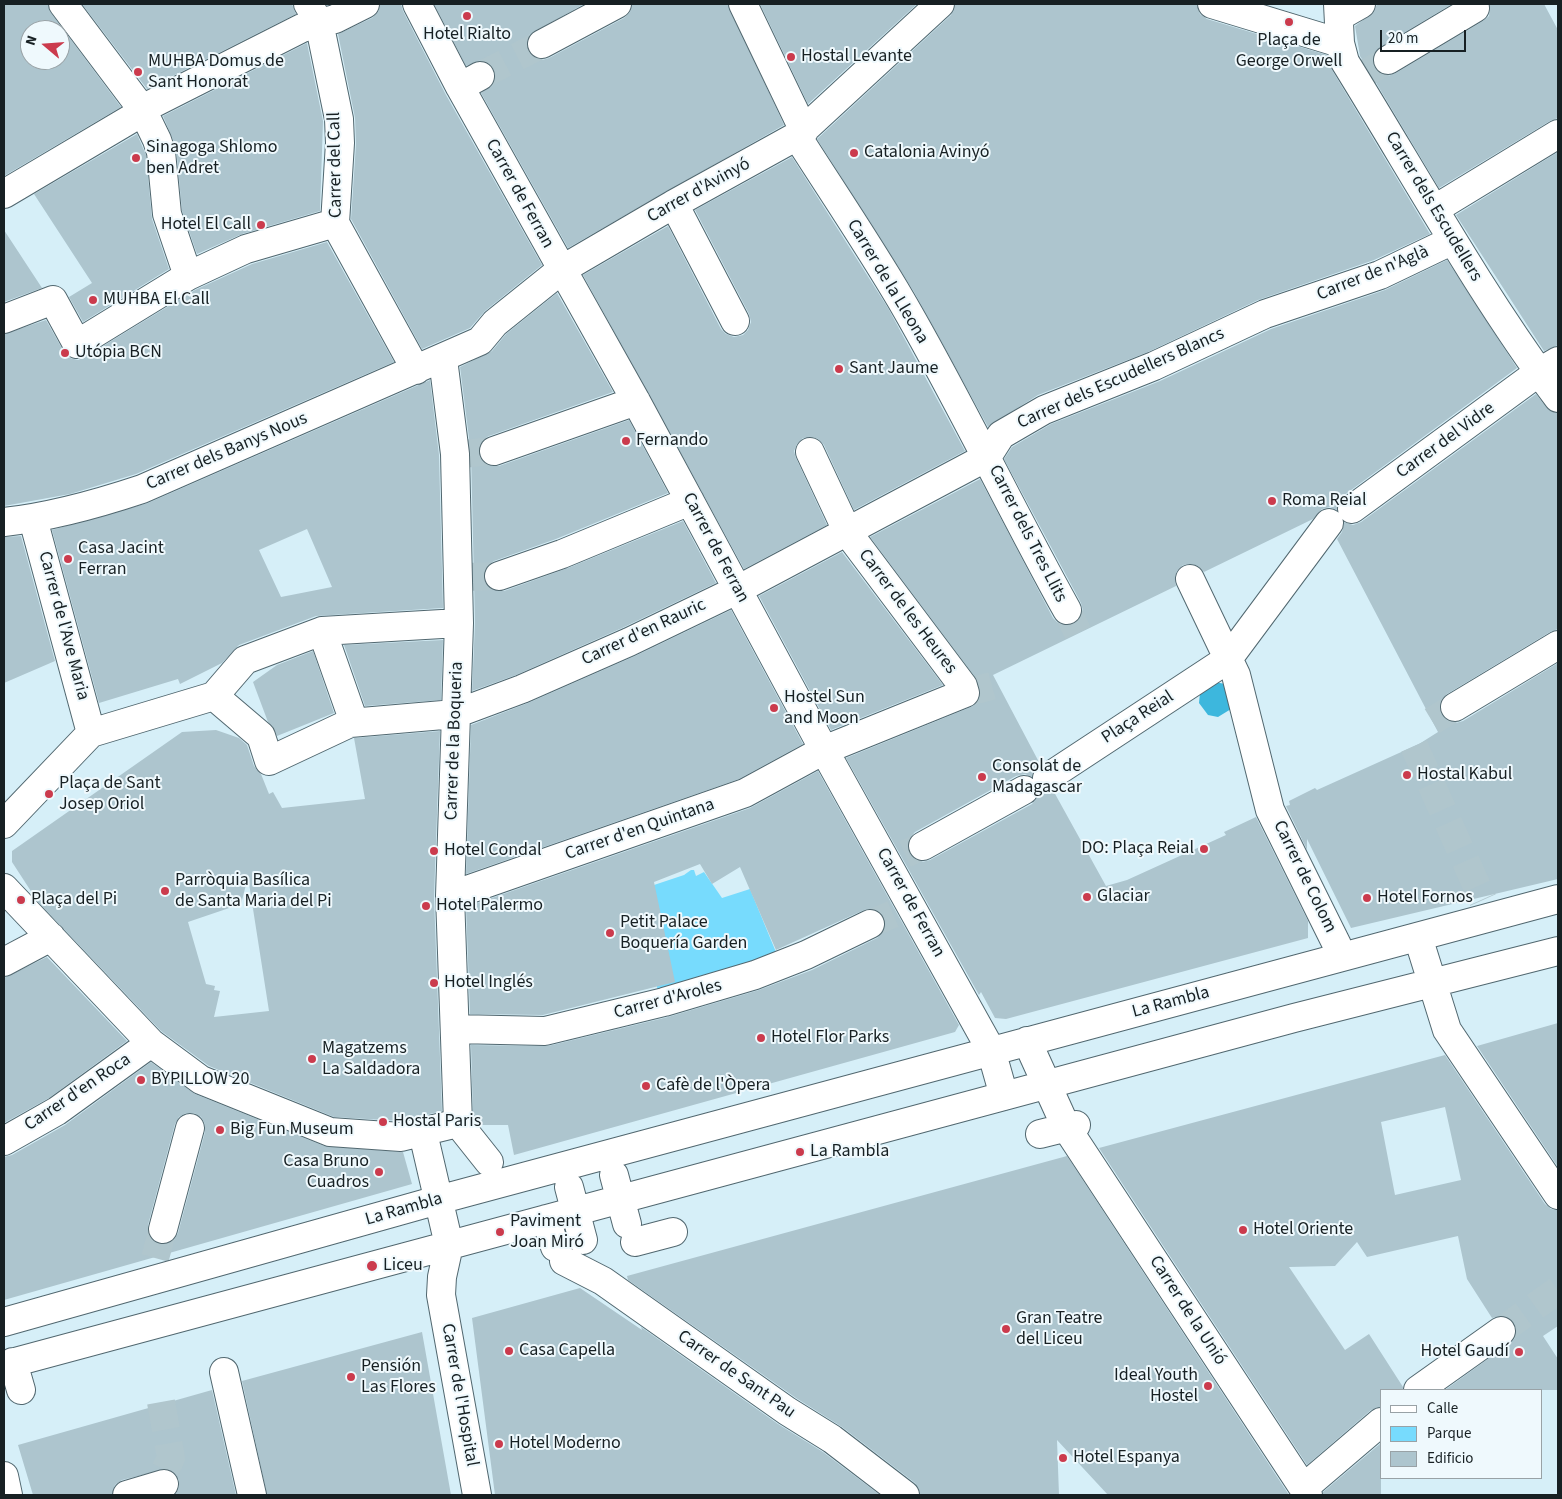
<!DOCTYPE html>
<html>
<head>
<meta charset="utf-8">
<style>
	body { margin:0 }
	#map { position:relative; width:1562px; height:1499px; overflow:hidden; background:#d6eff8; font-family:"Source Sans 3",sans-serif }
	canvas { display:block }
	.frame { position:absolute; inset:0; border:5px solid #172023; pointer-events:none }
	.legend { position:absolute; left:1380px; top:1389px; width:162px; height:90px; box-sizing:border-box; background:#eff9fd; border:1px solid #99a2a6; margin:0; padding:6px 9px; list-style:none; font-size:15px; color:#172023 }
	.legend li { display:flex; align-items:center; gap:10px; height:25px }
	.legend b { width:25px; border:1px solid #99a2a6 }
	.north { position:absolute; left:20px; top:20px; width:50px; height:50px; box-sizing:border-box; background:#eff9fd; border:1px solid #99a2a6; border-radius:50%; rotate:288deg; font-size:14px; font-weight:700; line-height:20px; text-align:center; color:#172023 }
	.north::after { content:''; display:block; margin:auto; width:18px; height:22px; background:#cb3b4d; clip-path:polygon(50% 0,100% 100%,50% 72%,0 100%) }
	.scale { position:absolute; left:1380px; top:30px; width:86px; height:22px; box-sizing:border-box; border:2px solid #172023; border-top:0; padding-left:6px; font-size:15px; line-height:18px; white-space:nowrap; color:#172023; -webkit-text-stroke:4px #eff9fd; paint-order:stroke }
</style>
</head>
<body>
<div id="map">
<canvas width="1562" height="1499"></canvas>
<div class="frame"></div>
<ul class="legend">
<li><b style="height:6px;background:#fff"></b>Calle</li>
<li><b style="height:14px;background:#77dbfd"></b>Parque</li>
<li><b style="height:14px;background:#adc5ce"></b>Edificio</li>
</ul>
<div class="north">N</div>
<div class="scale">20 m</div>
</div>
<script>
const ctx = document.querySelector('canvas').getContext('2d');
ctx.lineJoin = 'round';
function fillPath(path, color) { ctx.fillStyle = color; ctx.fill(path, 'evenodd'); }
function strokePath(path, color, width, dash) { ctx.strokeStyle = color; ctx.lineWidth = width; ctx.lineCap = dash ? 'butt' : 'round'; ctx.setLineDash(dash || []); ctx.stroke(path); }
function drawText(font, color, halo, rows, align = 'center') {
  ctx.font = font + ' "Source Sans 3",sans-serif'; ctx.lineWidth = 4; ctx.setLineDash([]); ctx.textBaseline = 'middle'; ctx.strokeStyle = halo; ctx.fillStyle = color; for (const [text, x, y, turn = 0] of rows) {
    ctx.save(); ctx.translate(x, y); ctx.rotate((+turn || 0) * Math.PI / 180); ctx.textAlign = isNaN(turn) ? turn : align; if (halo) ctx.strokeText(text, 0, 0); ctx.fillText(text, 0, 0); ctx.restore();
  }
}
fillPath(new Path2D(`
	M 691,870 L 694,870 L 696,876 L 704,872 L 722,898 L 750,889 L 778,957 L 660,998 L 645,943 L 621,896 L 684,875 Z`), '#77dbfd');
fillPath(new Path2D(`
	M 1215,682 L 1225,684 L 1231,709 L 1218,717 L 1208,715 L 1199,703 L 1200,693 Z`), '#3db7dd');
fillPath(new Path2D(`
	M 4,4 L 48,4 L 51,13 L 121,107 L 4,176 ZM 30,30 L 60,30 L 60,60 L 30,60 Z
	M 82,4 L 292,4 L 296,14 L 147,89 Z
	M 380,4 L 401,4 L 403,11 L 446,95 L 542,265 L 485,311 L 470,328 L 422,349 L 351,219 L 356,144 L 355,118 L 338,34 L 372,18 L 378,12 Z
	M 434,4 L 584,4 L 529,35 L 526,43 L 528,51 L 533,57 L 542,60 L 549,58 L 624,18 L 630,12 L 632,4 L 728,4 L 784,125 L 568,248 L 481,93 L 494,84 L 496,77 L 494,69 L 488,63 L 481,60 L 466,66 Z
	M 760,4 L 917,4 L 808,104 Z
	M 955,4 L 1197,4 L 1200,14 L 1207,19 L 1327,55 L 1332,70 L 1430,234 L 1374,260 L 1258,300 L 1148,352 L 1038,395 L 988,427 L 914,292 L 817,139 L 951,15 Z
	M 1377,4 L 1452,4 L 1380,47 L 1375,52 L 1372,60 L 1374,68 L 1380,73 L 1388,76 L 1396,73 L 1483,21 L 1489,16 L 1490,4 L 1544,4 L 1558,30 L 1558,118 L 1550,121 L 1439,188 L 1360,56 L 1355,26 L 1374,12 Z
	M 307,43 L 323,121 L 320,211 L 242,234 L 197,254 L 182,211 L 176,147 L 163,116 Z
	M 137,134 L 146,155 L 152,219 L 169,269 L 83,322 L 69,297 L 92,283 L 34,194 Z
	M 1558,152 L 1558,345 L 1544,351 L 1456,215 Z
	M 792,157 L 888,308 L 965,451 L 854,510 L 824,445 L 818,439 L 812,437 L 803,438 L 797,444 L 794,451 L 796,458 L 827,525 L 744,569 L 583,275 L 668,226 L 721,329 L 726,334 L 734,337 L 743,335 L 748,330 L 751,322 L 749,314 L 695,210 Z
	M 4,230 L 42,288 L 4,302 Z
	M 327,242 L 394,362 L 136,474 L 70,494 L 4,506 L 4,334 L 46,320 L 64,352 L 70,358 L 78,360 L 85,357 L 195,290 L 252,264 Z
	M 1447,260 L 1517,368 L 1343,496 L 1338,502 L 1337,510 L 1330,507 L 1322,509 L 1313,519 L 1204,572 L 1198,566 L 1192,564 L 1183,565 L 1177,571 L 1175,577 L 1176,586 L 993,675 L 1040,764 L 1033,771 L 1032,777 L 1025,774 L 1016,776 L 915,832 L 910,838 L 907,845 L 909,853 L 915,859 L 922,862 L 930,860 L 1032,804 L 1037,798 L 1039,791 L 1047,794 L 1054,792 L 1106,886 L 1127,880 L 1226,835 L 1224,832 L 1256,817 L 1308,921 L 1308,938 L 1006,1019 L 995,1018 L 981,992 L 979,995 L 846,758 L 971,707 L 977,703 L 980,696 L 975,677 L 870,537 L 980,479 L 1053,618 L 1059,624 L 1066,626 L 1074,624 L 1081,618 L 1083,611 L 1081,603 L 1004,459 L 1012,447 L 1051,424 L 1160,381 L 1271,329 L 1385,290 Z
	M 557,293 L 613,392 L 489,436 L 482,440 L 479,448 L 479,457 L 484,462 L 491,466 L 499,466 L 629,420 L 668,493 L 556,539 L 494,561 L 488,565 L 484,573 L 484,582 L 488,587 L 496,591 L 504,591 L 568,568 L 683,521 L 716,583 L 622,628 L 516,675 L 472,691 L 475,623 L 471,454 L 460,367 L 492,351 L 506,334 Z
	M 430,380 L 439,455 L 443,608 L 316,616 L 239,645 L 222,663 L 180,684 L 178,679 L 99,703 L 52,530 L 148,503 ZM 307,529 L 332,587 L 281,597 L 259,550 Z
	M 1536,394 L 1546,407 L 1558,413 L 1558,629 L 1550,632 L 1447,694 L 1441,700 L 1439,708 L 1442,715 L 1448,721 L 1456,723 L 1463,721 L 1558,663 L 1558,879 L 1351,928 L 1307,839 L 1307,850 L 1286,806 L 1290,805 L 1289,801 L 1315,788 L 1317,790 L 1419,744 L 1438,732 L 1337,539 L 1342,532 L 1344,522 L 1353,525 L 1361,522 Z
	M 21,536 L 55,661 L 4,683 L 4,537 Z
	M 842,552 L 943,685 L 831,730 L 759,596 Z
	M 731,610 L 803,744 L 739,779 L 466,874 L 471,725 L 528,703 L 635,656 Z
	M 443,640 L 441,700 L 365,706 L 344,645 Z
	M 313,651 L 334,713 L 277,736 L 268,722 L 253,682 L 277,665 Z
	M 216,730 L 239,738 L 247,745 L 254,766 L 261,774 L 269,794 L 273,792 L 282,808 L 365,799 L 354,738 L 440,731 L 434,897 L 442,1111 L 400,1121 L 334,1117 L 209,1066 L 161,1031 L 38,902 L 12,862 L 12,851 L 182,732 ZM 248,877 L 269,1011 L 214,1017 L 220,991 L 214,990 L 215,986 L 206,984 L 188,922 L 241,904 Z
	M 818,771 L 959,1025 L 955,1032 L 514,1155 L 508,1125 L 480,1125 L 473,1117 L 471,1045 L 548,1046 L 668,1017 L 759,990 L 812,970 L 877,938 L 883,932 L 886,925 L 884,917 L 878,911 L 872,909 L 864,910 L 776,950 L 740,867 L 712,884 L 700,864 L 654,882 L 675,982 L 543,1015 L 470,1014 L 466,907 L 750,808 Z
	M 47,957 L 127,1041 L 49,1098 L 4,1123 L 4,978 Z
	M 1558,1023 L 1558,1167 L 1477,1046 Z
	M 1445,1055 L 1545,1204 L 1551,1209 L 1558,1210 L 1558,1326 L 1543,1336 L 1558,1359 L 1558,1390 L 1445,1390 L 1510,1343 L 1515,1338 L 1517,1330 L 1514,1322 L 1507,1317 L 1499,1316 L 1492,1318 L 1467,1279 L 1458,1236 L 1367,1257 L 1357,1242 L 1335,1266 L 1289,1267 L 1345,1350 L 1369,1334 L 1403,1387 L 1403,1390 L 1381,1390 L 1381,1407 L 1371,1410 L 1307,1465 L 1099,1148 ZM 1445,1107 L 1461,1180 L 1395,1195 L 1381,1122 Z
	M 151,1062 L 195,1094 L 324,1146 L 403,1152 L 412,1184 L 4,1300 L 4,1157 L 12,1155 L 65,1125 ZM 186,1113 L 194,1113 L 201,1117 L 205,1124 L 205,1132 L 178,1233 L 174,1240 L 168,1244 L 159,1244 L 152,1240 L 148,1233 L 148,1225 L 175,1124 L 179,1117 Z
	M 1067,1156 L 1289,1495 L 1108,1495 L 1057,1440 L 1059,1495 L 920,1495 L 915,1483 L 842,1427 L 796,1398 L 628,1280 L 627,1276 Z
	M 580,1288 L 642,1330 L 641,1327 L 778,1424 L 823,1452 L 880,1495 L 495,1495 L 472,1318 Z
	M 422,1332 L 451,1495 L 267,1495 L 242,1381 Z
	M 212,1390 L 236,1495 L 175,1495 L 179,1488 L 179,1480 L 174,1472 L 167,1469 L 122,1480 L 115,1485 L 112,1495 L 33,1495 L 18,1445 Z
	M 1381,1443 L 1381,1495 L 1323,1495 L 1323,1492 Z`), '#adc5ce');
strokePath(new Path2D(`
	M 1364,74 L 1388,60
	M 480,76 L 542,44
	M 462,454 L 494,451
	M 464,577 L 499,576
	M 1067,610 L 1078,633
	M 965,693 L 998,684
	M 1432,721 L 1455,707
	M 1414,746 L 1483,900
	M 905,854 L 923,846
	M 870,924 L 893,914
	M 155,1258 L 163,1229
	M 1501,1331 L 1558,1290
	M 161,1402 L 171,1458 L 162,1477`), '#b0c6cd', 28, [28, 14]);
const minor = new Path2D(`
	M 63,4 L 142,109 L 157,140 L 161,152 L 167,214 L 188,276
	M 308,4 L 319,22 L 339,119 L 340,143 L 335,223 L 416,370
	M 417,4 L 460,87 L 636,401 L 824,750 L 991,1050 L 1004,1096
	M 743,4 L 804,131
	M 1212,4 L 1340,43
	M 1338,4 L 1340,43 L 1345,62 C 1415,175 1479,292 1558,398
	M 1340,16 L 1361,4
	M 542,44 L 617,4
	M 1388,60 L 1475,8 L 1473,4
	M 460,87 L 480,76
	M 797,136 C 832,191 868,244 901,300 C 960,401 1010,508 1067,610
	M 4,194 L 134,117 L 142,109 L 302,28 L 335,19 L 365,4
	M 674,204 L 735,321
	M 1435,209 L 1558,134
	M 4,319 L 53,300 L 77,344 L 188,276 L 246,249 L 335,223
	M 443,359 L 455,454 L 459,623 L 450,896 L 458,1123
	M 494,451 L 636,401
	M 987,457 L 1001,435 L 1044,410 L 1154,366 L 1265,314 L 1380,275 L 1451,241
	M 1352,509 L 1539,372 L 1558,361
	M 33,519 L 91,733
	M 4,522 C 51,517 97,504 142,489 L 480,341 L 495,323 L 561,270 L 674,204 L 797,136 L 940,4
	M 499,576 L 562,554 L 690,501
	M 1190,579 L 1236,675 L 1270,810 L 1337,945
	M 322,631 L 354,722
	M 214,696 L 261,736 L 269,761 L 350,723 L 455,714 L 522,689 L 629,642 L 737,590 L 987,457
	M 1455,707 L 1558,645
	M 1047,778 L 1228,659 L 1329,523
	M 4,824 L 91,733 L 214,696 L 245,660 L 322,631 L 459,623
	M 923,846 L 1024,790
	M 4,888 L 151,1043 L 201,1080 L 330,1132 L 401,1137 L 458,1123
	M 450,896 L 745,793 L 824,750 L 965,693 L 963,686 L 848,533 L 810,452
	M 1418,937 L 1447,1030 L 1558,1195
	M 4,962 L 51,937
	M 456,1029 L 545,1031 L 664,1002 L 755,975 L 806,955 L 870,924
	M 1027,1041 L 1066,1127 L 1308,1495
	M 458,1123 L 489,1162
	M 423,1133 L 449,1245 L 442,1277 L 441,1295 L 477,1495
	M 1040,1134 L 1076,1125
	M 4,1141 L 57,1111 L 151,1043
	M 614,1175 L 627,1224
	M 569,1187 L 583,1240
	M 546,1219 L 555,1247
	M 163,1229 L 190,1128
	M 635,1242 L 673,1232
	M 564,1261 L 603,1281 L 787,1411 L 832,1439 L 905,1495
	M 4,1322 L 438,1200 L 1558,899
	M 13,1362 L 21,1390
	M 4,1365 L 1294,1018 L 1558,951
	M 224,1372 L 252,1495
	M 1418,1390 L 1501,1331
	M 4,1476 L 8,1495
	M 1313,1480 L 1381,1422
	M 127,1495 L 164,1484`);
strokePath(minor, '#51676f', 30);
strokePath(minor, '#fff', 28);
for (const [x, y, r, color] of [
	[467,16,5,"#cb3b4d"],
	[1289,22,5,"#cb3b4d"],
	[791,57,5,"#cb3b4d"],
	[138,72,5,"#cb3b4d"],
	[854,153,5,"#cb3b4d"],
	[136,158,5,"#cb3b4d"],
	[261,225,5,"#cb3b4d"],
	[93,300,5,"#cb3b4d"],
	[65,353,5,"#cb3b4d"],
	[839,369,5,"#cb3b4d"],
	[626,441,5,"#cb3b4d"],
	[1272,501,5,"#cb3b4d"],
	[68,559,5,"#cb3b4d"],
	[774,708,5,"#cb3b4d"],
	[1407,775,5,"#cb3b4d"],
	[982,777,5,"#cb3b4d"],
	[49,794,5,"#cb3b4d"],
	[1204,849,5,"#cb3b4d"],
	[434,851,5,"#cb3b4d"],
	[165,891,5,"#cb3b4d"],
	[1087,897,5,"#cb3b4d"],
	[1367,898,5,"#cb3b4d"],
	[21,900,5,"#cb3b4d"],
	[426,906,5,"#cb3b4d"],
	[610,933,5,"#cb3b4d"],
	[434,983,5,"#cb3b4d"],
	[761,1038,5,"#cb3b4d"],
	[312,1059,5,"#cb3b4d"],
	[141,1080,5,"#cb3b4d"],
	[646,1086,5,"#cb3b4d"],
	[383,1122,5,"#cb3b4d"],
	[220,1130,5,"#cb3b4d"],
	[800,1152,5,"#cb3b4d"],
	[379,1172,5,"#cb3b4d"],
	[1243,1230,5,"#cb3b4d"],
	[500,1232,5,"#cb3b4d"],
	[372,1266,6,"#cb3b4d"],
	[1006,1329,5,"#cb3b4d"],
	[509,1351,5,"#cb3b4d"],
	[1519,1352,5,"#cb3b4d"],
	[351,1377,5,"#cb3b4d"],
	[1208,1386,5,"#cb3b4d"],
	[499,1444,5,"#cb3b4d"],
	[1063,1458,5,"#cb3b4d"]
]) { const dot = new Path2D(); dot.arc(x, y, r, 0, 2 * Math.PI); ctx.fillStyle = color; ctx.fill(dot); strokePath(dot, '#eff9fd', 2); }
drawText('18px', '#172023', '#eff9fd', [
	["Hotel Rialto",467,35,"center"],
	["Plaça de",1289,41,"center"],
	["George Orwell",1289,62,"center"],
	["Hostal Levante",801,57],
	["MUHBA Domus de",148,62],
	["Sant Honorat",148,83],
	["Sinagoga Shlomo",146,148],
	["ben Adret",146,169],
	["Catalonia Avinyó",864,153],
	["Hotel El Call",251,225,"right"],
	["MUHBA El Call",103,300],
	["Utópia BCN",75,353],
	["Sant Jaume",849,369],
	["Fernando",636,441],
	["Roma Reial",1282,501],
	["Casa Jacint",78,549],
	["Ferran",78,570],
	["Hostel Sun",784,698],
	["and Moon",784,719],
	["Consolat de",992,767],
	["Madagascar",992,788],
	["Hostal Kabul",1417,775],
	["Plaça de Sant",59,784],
	["Josep Oriol",59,805],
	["DO: Plaça Reial",1194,849,"right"],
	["Hotel Condal",444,851],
	["Parròquia Basílica",175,881],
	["de Santa Maria del Pi",175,902],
	["Glaciar",1097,897],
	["Hotel Fornos",1377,898],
	["Plaça del Pi",31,900],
	["Hotel Palermo",436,906],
	["Petit Palace",620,923],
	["Boquería Garden",620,944],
	["Hotel Inglés",444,983],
	["Hotel Flor Parks",771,1038],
	["Magatzems",322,1049],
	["La Saldadora",322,1070],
	["BYPILLOW 20",151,1080],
	["Cafè de l'Òpera",656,1086],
	["Hostal Paris",393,1122],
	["Big Fun Museum",230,1130],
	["La Rambla",810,1152],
	["Casa Bruno",369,1162,"right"],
	["Cuadros",369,1183,"right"],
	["Paviment",510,1222],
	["Joan Miró",510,1243],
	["Hotel Oriente",1253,1230],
	["Liceu",383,1266],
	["Gran Teatre",1016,1319],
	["del Liceu",1016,1340],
	["Casa Capella",519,1351],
	["Hotel Gaudí",1509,1352,"right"],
	["Pensión",361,1367],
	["Las Flores",361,1388],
	["Ideal Youth",1198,1376,"right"],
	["Hostel",1198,1397,"right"],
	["Hotel Moderno",509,1444],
	["Hotel Espanya",1073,1458]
], 'left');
drawText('18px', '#172023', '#eff9fd', [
	["Carrer del Call",336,165,-91],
	["Carrer d'Avinyó",699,191,-29],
	["Carrer de Ferran",519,194,61],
	["Carrer dels Escudellers",1433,207,59],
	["Carrer de n'Aglà",1373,274,-22],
	["Carrer de la Lleona",887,282,59],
	["Carrer dels Escudellers Blancs",1121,379,-24],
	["Carrer del Vidre",1446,441,-36],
	["Carrer dels Banys Nous",227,452,-23],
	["Carrer dels Tres Llits",1027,534,63],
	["Carrer de Ferran",715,548,62],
	["Carrer de les Heures",907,612,53],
	["Carrer de l'Ave Maria",63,626,75],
	["Carrer d'en Rauric",644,633,-25],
	["Plaça Reial",1138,718,-33],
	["Carrer de la Boqueria",455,741,-88],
	["Carrer d'en Quintana",640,830,-19],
	["Carrer de Colom",1304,877,64],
	["Carrer de Ferran",910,903,61],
	["Carrer d'Aroles",668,1000,-15],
	["La Rambla",1171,1003,-15],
	["Carrer d'en Roca",78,1093,-34],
	["La Rambla",404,1210,-16],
	["Carrer de la Unió",1187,1311,57],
	["Carrer de Sant Pau",736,1375,35],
	["Carrer de l'Hospital",459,1395,80]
]);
</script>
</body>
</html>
